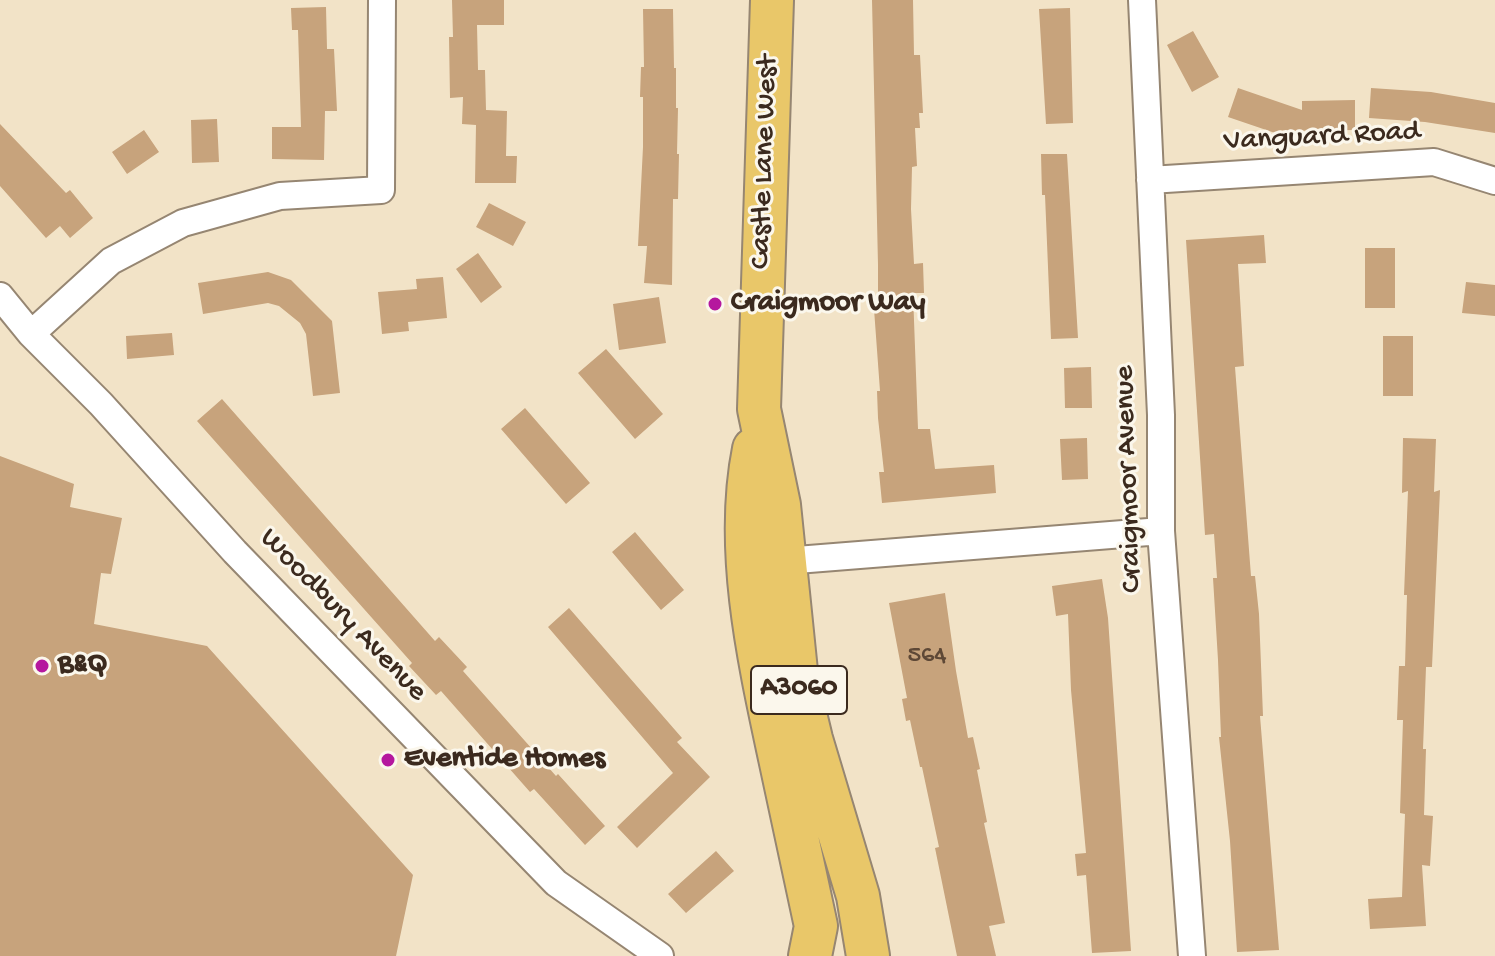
<!DOCTYPE html>
<html>
<head>
<meta charset="utf-8">
<style>
	body { margin:0 }
	canvas { display:block; background:#f2e3c7 }
</style>
</head>
<body>
<canvas width="1495" height="956"></canvas>
<script>
const ctx = document.querySelector('canvas').getContext('2d');
ctx.lineJoin = 'round';
function fillPath(path, color) { ctx.fillStyle = color; ctx.fill(path, 'evenodd'); }
function strokePath(path, color, width, dash) { ctx.strokeStyle = color; ctx.lineWidth = width; ctx.lineCap = dash ? 'butt' : 'round'; ctx.setLineDash(dash || []); ctx.stroke(path); }
function drawText(font, color, halo, rows, align = 'center') {
  ctx.font = font + ' "Gochi Hand",sans-serif'; ctx.lineWidth = 6; ctx.setLineDash([]); ctx.textBaseline = 'middle'; ctx.strokeStyle = halo; ctx.fillStyle = color; for (const [text, x, y, turn = 0] of rows) {
    ctx.save(); ctx.translate(x, y); ctx.rotate((+turn || 0) * Math.PI / 180); ctx.textAlign = isNaN(turn) ? turn : align; if (halo) ctx.strokeText(text, 0, 0); ctx.fillText(text, 0, 0); ctx.restore();
  }
}
fillPath(new Path2D(`
	M 452,0 L 504,0 L 504,25 L 477,25 L 478,70 L 485,70 L 486,110 L 507,111 L 506,156 L 517,156 L 516,183 L 475,183 L 476,125 L 462,124 L 463,97 L 450,98 L 449,37 L 453,37 Z
	M 872,0 L 913,0 L 914,55 L 920,55 L 923,113 L 919,113 L 920,128 L 915,128 L 917,166 L 912,167 L 911,209 L 914,264 L 923,263 L 924,293 L 913,293 L 918,429 L 930,429 L 935,469 L 994,465 L 996,493 L 882,503 L 879,472 L 884,472 L 878,418 L 877,391 L 880,391 L 874,309 L 878,309 L 878,265 Z
	M 326,7 L 327,49 L 334,49 L 337,111 L 325,111 L 324,160 L 272,159 L 272,127 L 301,127 L 298,30 L 292,30 L 291,8 Z
	M 1070,8 L 1073,123 L 1046,124 L 1039,9 Z
	M 643,9 L 673,9 L 674,68 L 676,68 L 676,108 L 678,108 L 677,154 L 679,154 L 678,199 L 673,199 L 672,285 L 644,283 L 647,246 L 638,246 L 643,147 L 643,97 L 640,97 L 641,67 L 644,67 Z
	M 1193,31 L 1219,77 L 1192,92 L 1167,45 Z
	M 1238,88 L 1302,110 L 1302,101 L 1355,100 L 1355,130 L 1279,131 L 1278,134 L 1228,117 Z
	M 1371,88 L 1431,92 L 1495,103 L 1495,133 L 1425,122 L 1369,118 Z
	M 217,119 L 219,162 L 192,163 L 191,120 Z
	M 0,124 L 66,193 L 70,190 L 93,218 L 70,238 L 60,226 L 46,238 L 0,186 Z
	M 144,130 L 159,152 L 127,174 L 112,152 Z
	M 1041,154 L 1067,154 L 1078,338 L 1051,339 L 1045,195 L 1042,195 Z
	M 489,203 L 526,222 L 513,246 L 476,227 Z
	M 1264,235 L 1266,263 L 1238,264 L 1244,366 L 1235,367 L 1251,576 L 1255,576 L 1259,614 L 1263,716 L 1260,716 L 1279,950 L 1237,952 L 1230,841 L 1219,737 L 1221,737 L 1218,660 L 1213,578 L 1217,578 L 1214,534 L 1205,535 L 1186,240 Z
	M 1365,248 L 1395,248 L 1395,308 L 1365,308 Z
	M 478,253 L 502,287 L 481,303 L 456,269 Z
	M 268,272 L 291,280 L 332,321 L 340,393 L 313,396 L 306,334 L 300,323 L 279,306 L 268,303 L 203,314 L 198,283 Z
	M 443,277 L 447,318 L 408,322 L 409,331 L 382,334 L 378,292 L 417,289 L 416,279 Z
	M 1466,282 L 1495,285 L 1495,316 L 1462,313 Z
	M 659,297 L 666,343 L 619,350 L 613,304 Z
	M 172,333 L 174,355 L 127,359 L 126,336 Z
	M 1383,336 L 1413,336 L 1413,396 L 1383,396 Z
	M 606,349 L 663,414 L 635,439 L 578,373 Z
	M 1091,367 L 1092,408 L 1065,408 L 1064,368 Z
	M 222,399 L 435,641 L 439,637 L 467,667 L 463,671 L 556,776 L 558,774 L 605,826 L 585,845 L 534,789 L 530,792 L 441,691 L 436,695 L 409,666 L 412,663 L 197,421 Z
	M 525,408 L 590,483 L 566,504 L 501,429 Z
	M 1087,438 L 1088,479 L 1062,480 L 1060,439 Z
	M 1403,438 L 1436,439 L 1434,492 L 1440,490 L 1432,667 L 1426,667 L 1423,749 L 1426,749 L 1424,815 L 1433,816 L 1430,866 L 1422,865 L 1426,926 L 1370,929 L 1368,899 L 1402,897 L 1405,814 L 1400,813 L 1403,720 L 1397,720 L 1399,666 L 1405,666 L 1407,595 L 1404,595 L 1408,491 L 1402,493 Z
	M 0,456 L 74,484 L 70,507 L 122,518 L 111,574 L 101,573 L 94,624 L 207,646 L 413,875 L 396,956 L 0,956 Z
	M 635,532 L 684,590 L 661,610 L 612,552 Z
	M 1102,579 L 1108,618 L 1131,951 L 1092,953 L 1086,875 L 1077,876 L 1075,854 L 1086,853 L 1071,690 L 1068,614 L 1056,616 L 1052,586 Z
	M 945,593 L 956,671 L 968,738 L 973,737 L 980,769 L 977,770 L 987,822 L 984,823 L 1005,923 L 989,926 L 996,956 L 957,956 L 935,848 L 939,847 L 922,767 L 920,767 L 910,720 L 906,721 L 902,699 L 907,698 L 889,603 Z
	M 569,608 L 682,738 L 677,742 L 710,777 L 637,848 L 617,827 L 673,773 L 548,627 Z
	M 716,851 L 734,871 L 686,913 L 668,894 Z`), '#c7a37c');
const street = new Path2D(`
	M 1142,0 L 1161,415 L 1161,531 L 1192,956
	M 1150,180 L 1434,162 L 1495,181
	M 0,296 L 31,334 L 101,404 L 235,552 L 556,883 L 660,956
	M 31,334 L 111,261 L 183,223 L 280,196 L 381,190 L 382,0
	M 784,561 L 1161,531`);
const primary = new Path2D(`
	M 772,0 L 759,409 L 779,505 L 797,681 L 811,739 L 858,896 L 868,956
	M 754,449 C 734,549 759,660 780,758 C 792,814 804,870 816,926 L 810,956`);
strokePath(street, '#968672', 30);
strokePath(primary, '#968672', 46);
strokePath(street, '#fff', 26);
strokePath(primary, '#e9c769', 42);
for (const [x, y, r, color] of [
	[715,304,8,"#b5179e"],
	[42,666,8,"#b5179e"],
	[388,760,8,"#b5179e"]
]) { const dot = new Path2D(); dot.arc(x, y, r, 0, 2 * Math.PI); ctx.fillStyle = color; ctx.fill(dot); strokePath(dot, '#fbf7ec', 3); }
drawText('26px', '#5e4836', null, [
	["564",927,657]
]);
for (const [x, y, w] of [
	[799,690,96]
]) { const box = new Path2D(); box.roundRect(x - w / 2, y - 24, w, 48, 6); ctx.fillStyle = '#fbf7ec'; ctx.fill(box); strokePath(box, '#3b2a1e', 2); }
drawText('bold 28px', '#3b2a1e', null, [
	["A3060",799,690]
]);
drawText('30px', '#3b2a1e', '#fbf7ec', [
	["Vanguard Road",1322,138,-3],
	["Castle Lane West",766,162,-88],
	["Craigmoor Avenue",1130,479,-92],
	["Woodbury Avenue",342,616,46]
]);
drawText('bold 30px', '#3b2a1e', '#fbf7ec', [
	["Craigmoor Way",731,304],
	["B&Q",58,666],
	["Eventide Homes",404,760]
], 'left');
</script>
</body>
</html>
